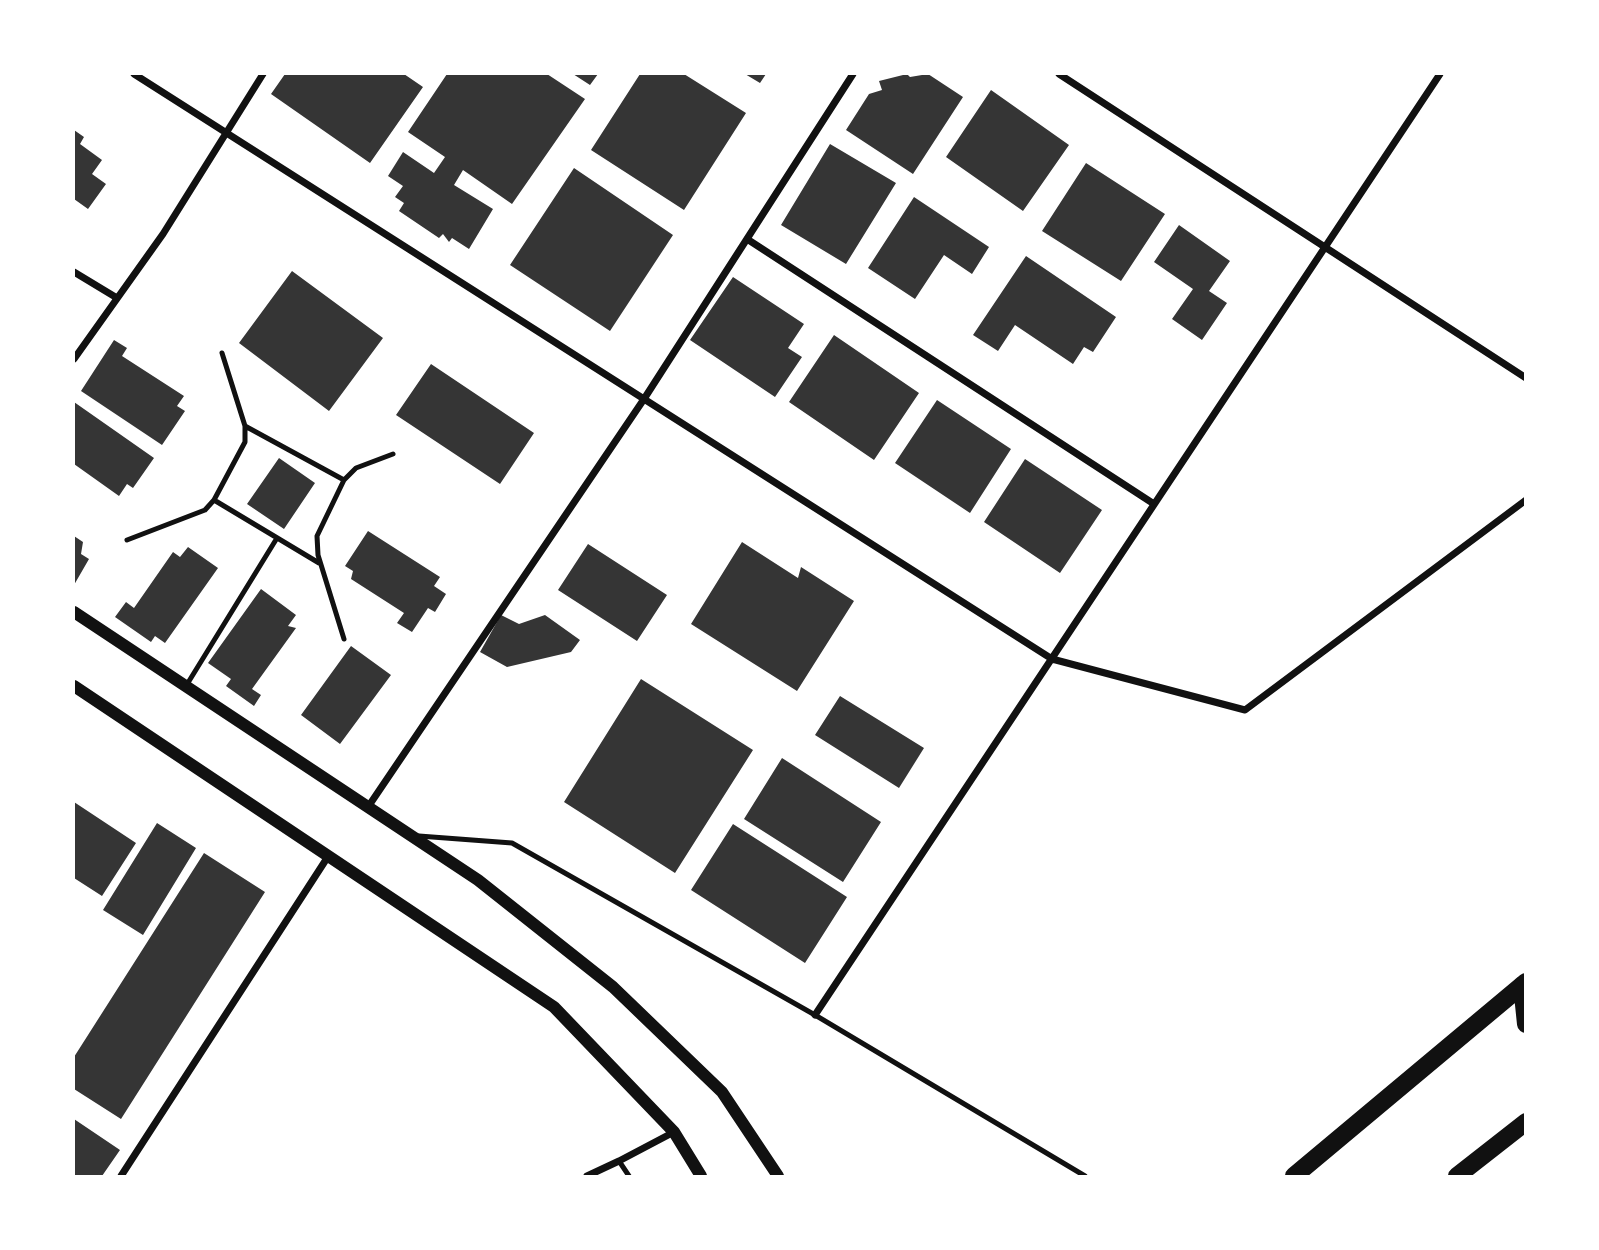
<!DOCTYPE html>
<html>
<head>
<meta charset="utf-8">
<style>
	body { margin:0 }
	#map { position:relative; width:1599px; height:1250px; overflow:hidden; background:#fff; font-family:"Titillium Web",sans-serif }
	canvas { display:block }
	.frame { position:absolute; inset:0; border:75px solid #fff; pointer-events:none }
</style>
</head>
<body>
<div id="map">
<canvas width="1599" height="1250"></canvas>
<div class="frame"></div>
</div>
<script>
const ctx = document.querySelector('canvas').getContext('2d');
ctx.lineJoin = 'round';
function fillPath(path, color) { ctx.fillStyle = color; ctx.fill(path, 'evenodd'); }
function strokePath(path, color, width, dash) { ctx.strokeStyle = color; ctx.lineWidth = width; ctx.lineCap = dash ? 'butt' : 'round'; ctx.setLineDash(dash || []); ctx.stroke(path); }
fillPath(new Path2D(`
	M 285,74 L 404,74 L 423,87 L 370,163 L 271,94 Z
	M 447,74 L 547,74 L 585,99 L 512,204 L 463,170 L 454,185 L 493,209 L 469,249 L 452,238 L 449,242 L 443,234 L 439,238 L 399,211 L 404,203 L 395,197 L 403,186 L 388,176 L 403,152 L 434,173 L 445,157 L 408,132 Z
	M 573,74 L 598,74 L 590,85 Z
	M 640,74 L 684,74 L 746,113 L 684,210 L 591,150 Z
	M 745,74 L 766,74 L 760,83 Z
	M 907,74 L 910,77 L 928,74 L 963,97 L 913,174 L 846,130 L 869,94 L 882,90 L 879,81 Z
	M 991,90 L 1069,145 L 1023,211 L 946,157 Z
	M 74,130 L 84,137 L 80,144 L 102,160 L 92,174 L 106,184 L 88,209 L 74,199 Z
	M 830,144 L 896,183 L 846,264 L 781,225 Z
	M 1086,163 L 1165,214 L 1121,281 L 1042,231 Z
	M 574,168 L 673,235 L 610,331 L 510,265 Z
	M 914,197 L 989,247 L 972,274 L 944,255 L 915,299 L 868,268 Z
	M 1179,225 L 1230,261 L 1209,291 L 1227,303 L 1202,340 L 1172,319 L 1193,289 L 1154,262 Z
	M 1026,256 L 1116,317 L 1093,352 L 1084,347 L 1073,364 L 1015,325 L 998,351 L 973,335 Z
	M 292,271 L 383,338 L 329,411 L 239,343 Z
	M 733,277 L 804,324 L 788,348 L 802,357 L 775,397 L 690,340 Z
	M 834,335 L 919,393 L 874,460 L 789,402 Z
	M 114,340 L 127,348 L 122,356 L 184,396 L 177,406 L 185,411 L 162,445 L 81,391 Z
	M 431,364 L 534,433 L 500,484 L 396,415 Z
	M 937,400 L 1011,449 L 970,513 L 895,463 Z
	M 74,402 L 154,458 L 133,488 L 127,484 L 119,496 L 74,464 Z
	M 279,458 L 315,483 L 284,529 L 247,504 Z
	M 1025,459 L 1102,510 L 1060,573 L 984,522 Z
	M 368,531 L 440,577 L 434,586 L 446,594 L 435,612 L 428,608 L 412,632 L 397,623 L 404,613 L 351,579 L 353,571 L 345,566 Z
	M 74,536 L 83,542 L 81,554 L 89,559 L 74,585 Z
	M 742,542 L 798,578 L 801,567 L 854,601 L 797,691 L 691,624 Z
	M 588,544 L 667,595 L 637,641 L 558,590 Z
	M 188,547 L 218,568 L 165,643 L 155,636 L 151,642 L 115,617 L 126,602 L 134,608 L 173,552 L 180,557 Z
	M 261,589 L 296,615 L 288,626 L 296,628 L 252,689 L 261,695 L 254,706 L 226,686 L 231,679 L 208,663 Z
	M 501,615 L 519,624 L 545,615 L 580,640 L 571,652 L 507,667 L 480,652 Z
	M 351,646 L 391,675 L 340,744 L 301,715 Z
	M 641,679 L 753,750 L 675,873 L 564,802 Z
	M 840,696 L 924,748 L 899,788 L 815,735 Z
	M 782,758 L 881,822 L 843,882 L 744,819 Z
	M 74,802 L 136,843 L 102,896 L 74,878 Z
	M 157,823 L 196,848 L 143,935 L 103,910 Z
	M 733,824 L 847,897 L 805,963 L 691,890 Z
	M 204,853 L 265,892 L 121,1119 L 74,1089 L 74,1057 Z
	M 74,1119 L 120,1150 L 102,1176 L 74,1176 Z`), '#353535');
strokePath(new Path2D(`
	M 245,426 L 344,480
	M 214,500 L 319,563
	M 127,540 L 205,510 L 214,500 L 245,442 L 245,426 L 222,353
	M 344,639 L 318,555 L 317,536 L 344,480 L 356,468 L 393,454
	M 186,686 L 277,538
	M 419,836 L 512,843 L 815,1015 L 1085,1176
	M 619,1161 L 629,1176`), '#111', 5);
strokePath(new Path2D(`
	M 134,74 L 1052,659 L 1245,710 L 1526,500
	M 1059,74 L 1526,378
	M 747,239 L 1154,504
	M 74,272 L 117,298
	M 74,359 L 163,234 L 263,74
	M 368,807 L 644,399 L 853,74
	M 815,1015 L 1440,74
	M 121,1176 L 329,855
	M 587,1176 L 619,1161 L 674,1132`), '#111', 7);
strokePath(new Path2D(`
	M 74,612 L 478,880 L 613,987 L 722,1092 L 778,1176
	M 74,686 L 554,1007 L 674,1132 L 701,1176`), '#111', 12);
strokePath(new Path2D(`
	M 1522,985 L 1526,1024
	M 1294,1176 L 1526,982
	M 1457,1176 L 1526,1122`), '#111', 18);
</script>
</body>
</html>
